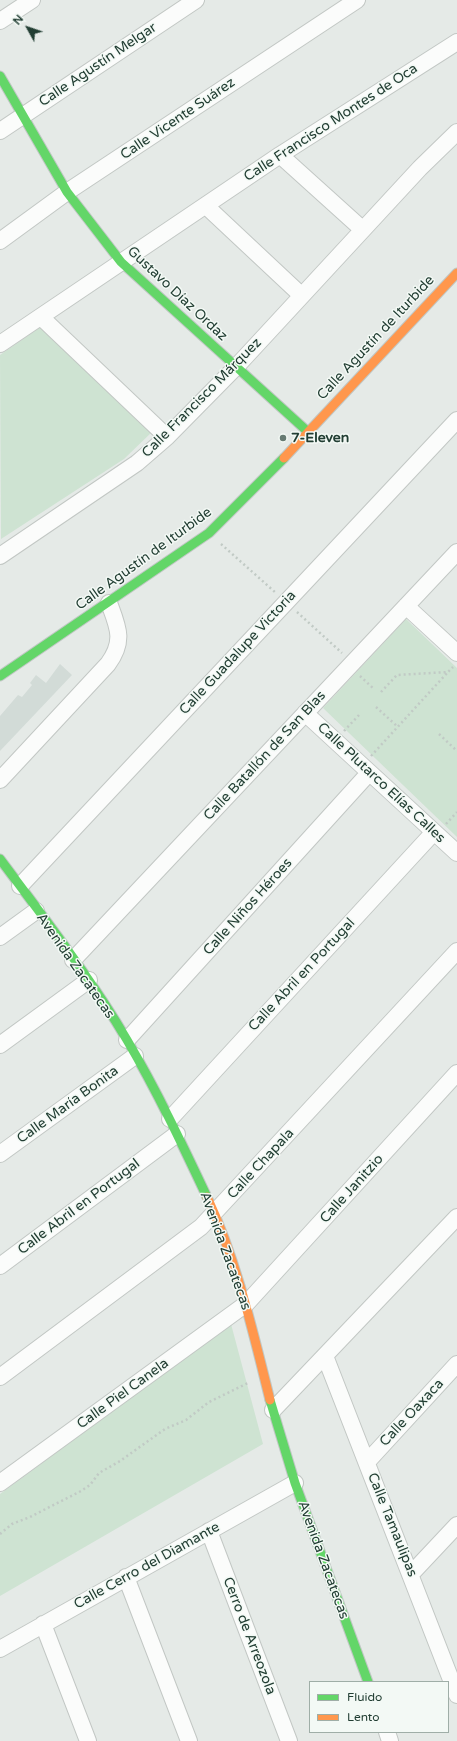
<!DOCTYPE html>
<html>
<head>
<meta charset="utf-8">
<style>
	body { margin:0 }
	#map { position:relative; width:457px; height:1741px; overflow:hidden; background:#e5eae7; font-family:"Varela Round",sans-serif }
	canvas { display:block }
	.legend { position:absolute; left:309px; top:1681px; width:140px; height:52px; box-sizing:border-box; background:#f3f9f5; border:1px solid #9faea7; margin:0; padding:5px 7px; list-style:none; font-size:12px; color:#223e33 }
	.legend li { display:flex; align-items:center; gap:8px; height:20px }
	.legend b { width:20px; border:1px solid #9faea7 }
	.north { position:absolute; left:8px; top:8px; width:40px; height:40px; -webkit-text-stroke:3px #f3f9f5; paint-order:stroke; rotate:310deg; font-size:11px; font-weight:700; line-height:16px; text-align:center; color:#223e33 }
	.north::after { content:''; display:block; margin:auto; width:14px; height:18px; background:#223e33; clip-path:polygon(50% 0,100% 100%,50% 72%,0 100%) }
</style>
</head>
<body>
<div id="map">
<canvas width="457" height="1741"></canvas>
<ul class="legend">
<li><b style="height:5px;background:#63d668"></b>Fluido</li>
<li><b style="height:5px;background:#ff974d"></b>Lento</li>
</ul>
<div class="north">N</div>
</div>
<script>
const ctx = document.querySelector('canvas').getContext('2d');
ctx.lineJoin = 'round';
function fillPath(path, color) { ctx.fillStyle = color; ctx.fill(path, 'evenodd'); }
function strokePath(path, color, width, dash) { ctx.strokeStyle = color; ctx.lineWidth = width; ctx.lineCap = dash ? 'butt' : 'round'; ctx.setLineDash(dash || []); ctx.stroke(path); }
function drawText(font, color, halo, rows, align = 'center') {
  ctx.font = font + ' "Varela Round",sans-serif'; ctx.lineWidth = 3; ctx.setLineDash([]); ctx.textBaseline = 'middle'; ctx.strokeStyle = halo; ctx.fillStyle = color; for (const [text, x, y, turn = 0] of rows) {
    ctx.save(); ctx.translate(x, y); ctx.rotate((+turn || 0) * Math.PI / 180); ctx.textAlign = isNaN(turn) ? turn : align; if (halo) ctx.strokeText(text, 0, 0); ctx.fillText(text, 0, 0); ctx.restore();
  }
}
fillPath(new Path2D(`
	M 60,664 L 72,675 L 0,751 L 0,716 L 18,695 L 22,697 L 32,685 L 30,683 L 36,675 L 46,683 Z`), '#d2dbd7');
fillPath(new Path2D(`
	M 42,326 L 153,431 L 124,459 L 1,539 L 0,355 Z
	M 406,619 L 457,668 L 457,837 L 323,708 Z
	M 231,1324 L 263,1444 L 0,1596 L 0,1494 Z`), '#cee3d2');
const street = new Path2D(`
	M 0,21 L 32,0
	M 0,131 L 196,0
	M 280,155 L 362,229
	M 206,206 L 301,295
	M 0,241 L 67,192 L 357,0
	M 41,317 L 167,437
	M 0,344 L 280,155 L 457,42
	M 0,556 L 137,463 L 167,437 L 236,367 L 420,168 L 457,132
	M 406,606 L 457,653
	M 305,713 L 457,853
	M 0,780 L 108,664 C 125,641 118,627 109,603
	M 20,886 L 457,420
	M 0,937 L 36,911
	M 73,960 L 457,552
	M 127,1040 L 369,773
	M 0,1045 L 89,980
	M 170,1119 L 434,832
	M 0,1154 L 135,1056
	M 0,1266 L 177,1134
	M 325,1356 L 457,1695
	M 0,1377 L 201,1227 L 457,951
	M 273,1410 L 457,1217
	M 367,1462 L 457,1364
	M 0,1483 L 246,1304 L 457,1073
	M 209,1531 L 289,1741
	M 411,1574 L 457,1525
	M 126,1577 L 189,1741
	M 43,1624 L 88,1741
	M 0,1649 L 295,1483
	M 387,1732 L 390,1741`);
const fast = new Path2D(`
	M 0,76 L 67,192 L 121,262 L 307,431
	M 0,676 L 209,533 L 284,458
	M 0,859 C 44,918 90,977 127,1040 C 157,1091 182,1144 207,1197
	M 270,1400 L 295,1483 L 368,1682`);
const slow = new Path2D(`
	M 284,458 L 457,273
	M 207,1197 C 237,1261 253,1332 270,1400`);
strokePath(street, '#c2c7c4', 18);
strokePath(fast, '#c0c7c4', 11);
strokePath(slow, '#c0c7c4', 11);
strokePath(new Path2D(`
	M 221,544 L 276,593
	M 297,612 L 342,653
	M 360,676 L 374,689
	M 381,692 L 397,675 L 448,672 L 453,667
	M 376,707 L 398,727
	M 344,731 L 359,715
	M 439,734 L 457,751
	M 371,756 L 448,672
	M 446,824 L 457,812
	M 0,1534 L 12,1524 L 30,1517 L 81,1491 L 90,1485 L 99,1473 L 120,1461 L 165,1429 L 186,1420 L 209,1402 L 248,1383`), '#c1cac5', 2.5, [2, 3]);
strokePath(street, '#fbfcfb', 16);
strokePath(fast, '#63d668', 9);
strokePath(slow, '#ff974d', 9);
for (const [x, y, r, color] of [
	[283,438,4,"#667a72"]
]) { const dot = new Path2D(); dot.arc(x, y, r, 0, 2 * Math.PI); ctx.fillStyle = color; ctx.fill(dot); strokePath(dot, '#f3f9f5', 1.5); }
drawText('14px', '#223e33', '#f3f9f5', [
	["Calle Agustín Melgar",98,65,-34],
	["Calle Vicente Suárez",178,119,-34],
	["Calle Francisco Montes de Oca",331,123,-33],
	["Gustavo Díaz Ordaz",177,294,43],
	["Calle Agustín de Iturbide",376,338,-47],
	["Calle Francisco Márquez",202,398,-45],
	["Calle Agustín de Iturbide",144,559,-36],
	["Calle Guadalupe Victoria",238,653,-47],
	["Calle Batallón de San Blas",265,756,-47],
	["Calle Plutarco Elías Calles",381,783,43],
	["Calle Niños Héroes",248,907,-48],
	["Avenida Zacatecas",75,966,55],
	["Calle Abril en Portugal",302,975,-47],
	["Calle María Bonita",68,1105,-36],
	["Calle Chapala",261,1164,-47],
	["Calle Janitzio",352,1189,-48],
	["Calle Abril en Portugal",79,1207,-37],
	["Avenida Zacatecas",225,1251,70],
	["Calle Piel Canela",123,1394,-36],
	["Calle Oaxaca",412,1413,-47],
	["Calle Tamaulipas",392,1525,68],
	["Avenida Zacatecas",323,1560,70],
	["Calle Cerro del Diamante",147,1566,-29],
	["Cerro de Arreozola",249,1636,69]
]);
drawText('bold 14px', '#223e33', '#f3f9f5', [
	["7-Eleven",291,438]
], 'left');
</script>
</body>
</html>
